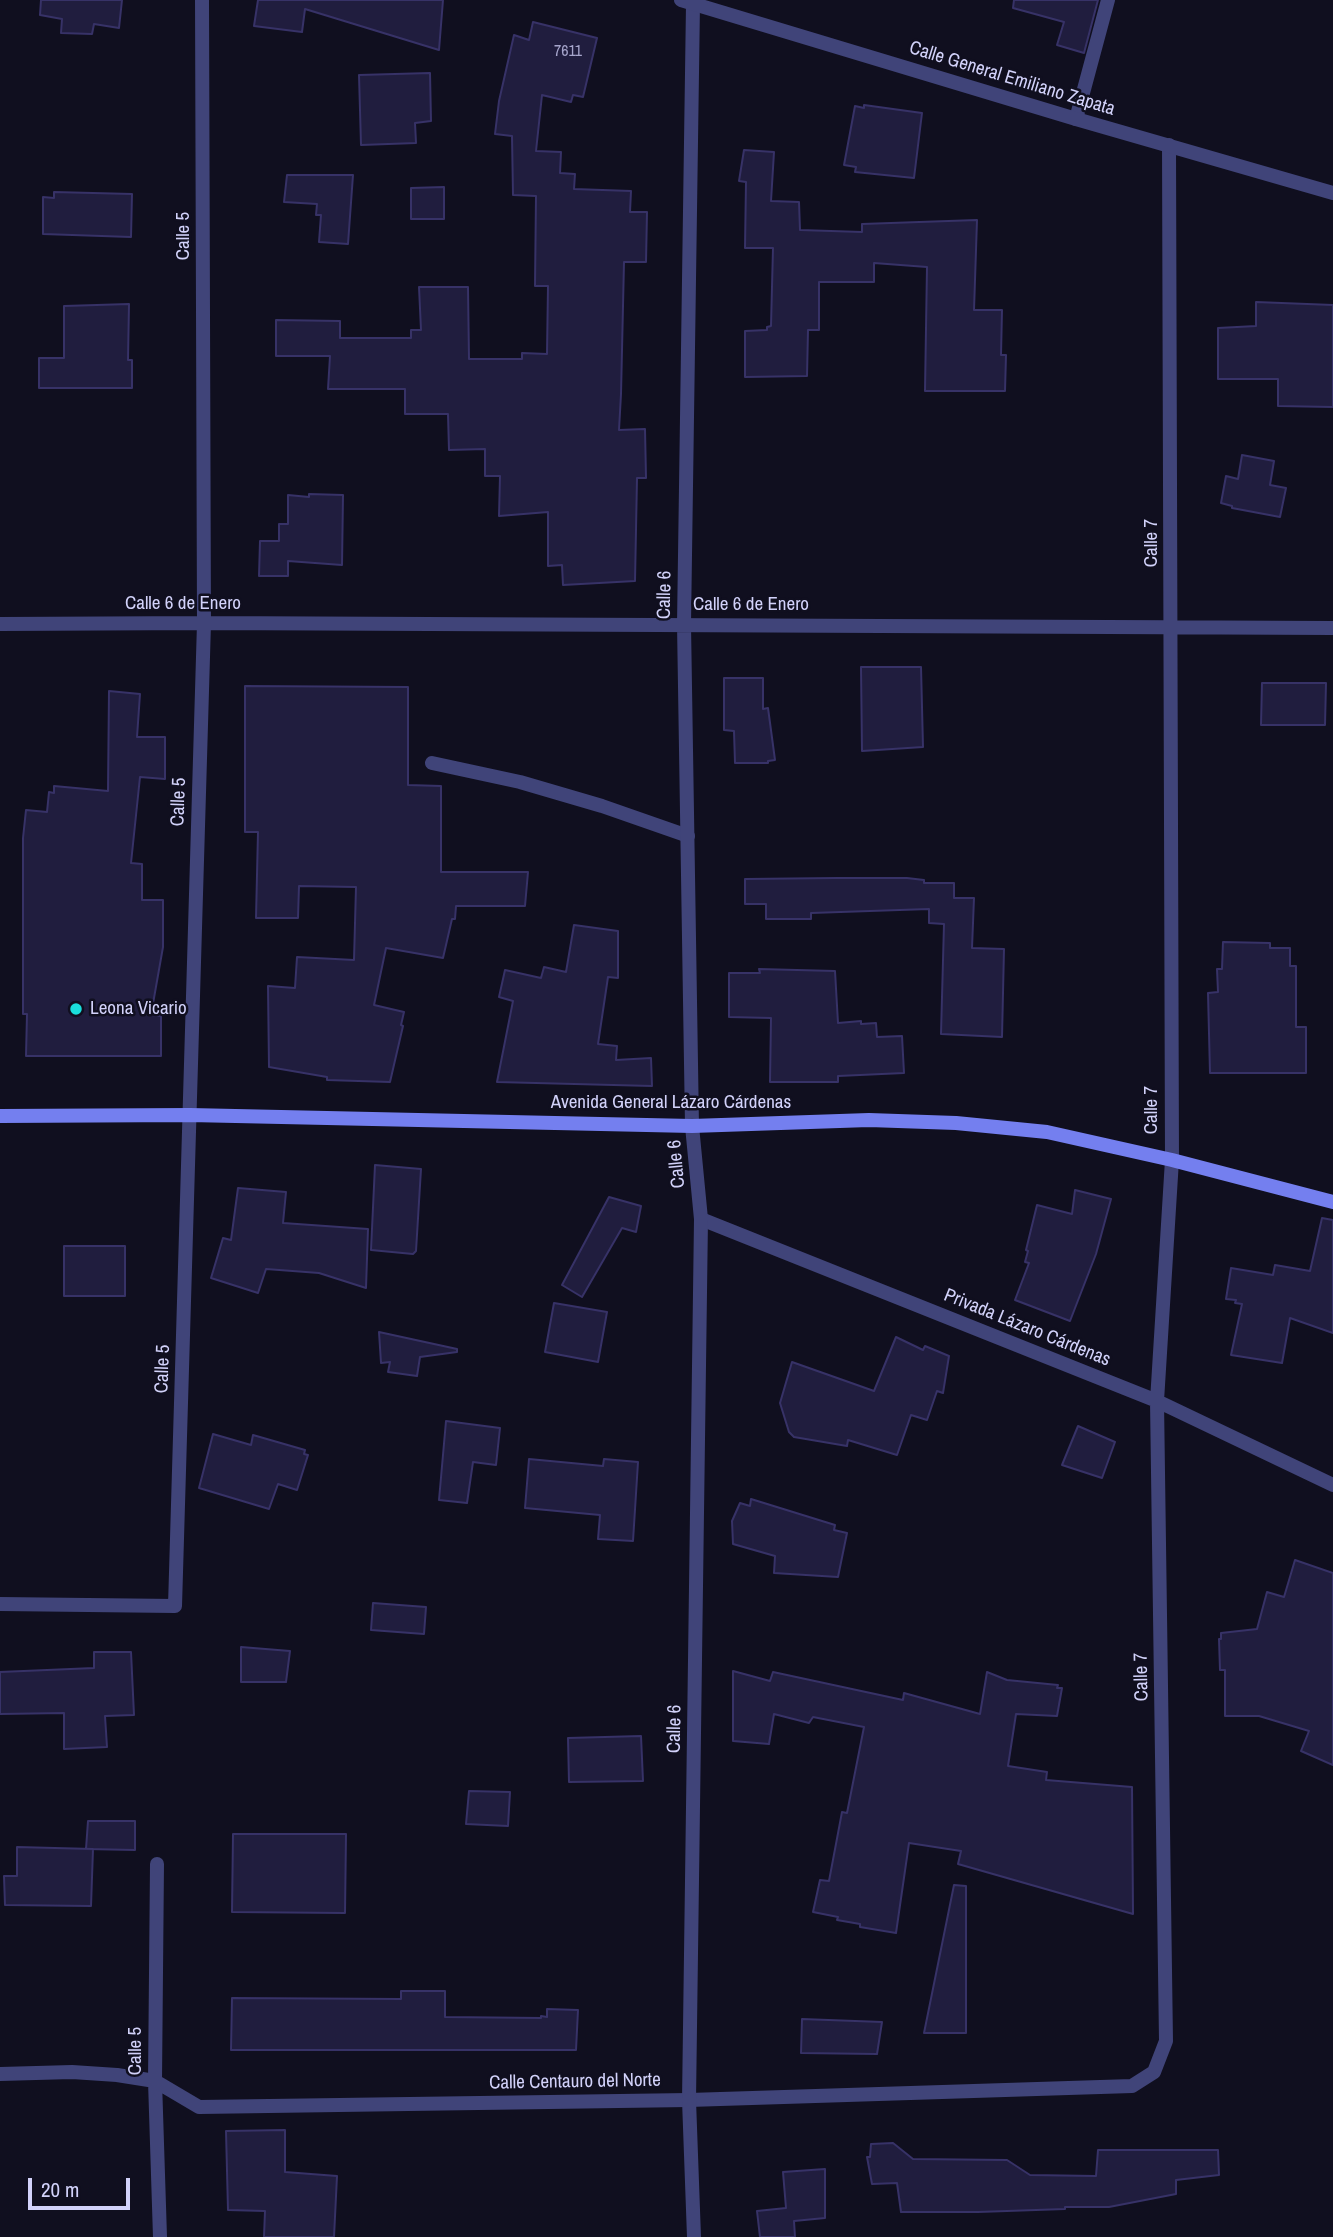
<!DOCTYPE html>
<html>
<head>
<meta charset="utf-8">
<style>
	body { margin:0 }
	#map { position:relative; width:1333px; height:2237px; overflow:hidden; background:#100f1f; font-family:"Archivo Narrow",sans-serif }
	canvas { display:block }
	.scale { position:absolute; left:28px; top:2178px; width:102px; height:32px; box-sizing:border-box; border:4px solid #d2d2fa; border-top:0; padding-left:9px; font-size:21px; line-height:24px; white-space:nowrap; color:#d2d2fa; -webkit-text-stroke:5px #100f1f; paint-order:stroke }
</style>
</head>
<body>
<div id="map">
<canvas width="1333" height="2237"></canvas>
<div class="scale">20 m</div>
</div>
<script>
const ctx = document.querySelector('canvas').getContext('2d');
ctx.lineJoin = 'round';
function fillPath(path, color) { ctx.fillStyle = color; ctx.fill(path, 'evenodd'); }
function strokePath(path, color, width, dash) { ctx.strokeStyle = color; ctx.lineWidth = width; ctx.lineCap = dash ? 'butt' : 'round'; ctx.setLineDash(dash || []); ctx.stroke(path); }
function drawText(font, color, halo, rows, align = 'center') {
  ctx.font = font + ' "Archivo Narrow",sans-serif'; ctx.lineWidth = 5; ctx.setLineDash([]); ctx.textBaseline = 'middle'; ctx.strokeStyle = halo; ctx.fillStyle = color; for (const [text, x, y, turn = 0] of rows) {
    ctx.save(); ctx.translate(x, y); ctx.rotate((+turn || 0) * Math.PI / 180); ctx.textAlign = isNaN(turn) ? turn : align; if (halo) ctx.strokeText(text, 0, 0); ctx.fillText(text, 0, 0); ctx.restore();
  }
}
const building = new Path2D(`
	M 41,0 L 122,0 L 119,28 L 94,24 L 92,34 L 61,33 L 62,19 L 40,15 Z
	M 258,0 L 443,0 L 439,50 L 305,9 L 302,32 L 254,26 Z
	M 1014,0 L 1098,0 L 1084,53 L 1057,45 L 1064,22 L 1013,8 Z
	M 533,22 L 597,38 L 583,97 L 573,95 L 571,102 L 542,95 L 536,151 L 561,152 L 560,173 L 575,174 L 574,189 L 631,191 L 630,212 L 647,212 L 646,262 L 624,262 L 621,394 L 619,430 L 645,429 L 646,478 L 637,478 L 635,581 L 563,585 L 562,565 L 548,566 L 548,512 L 499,516 L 500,476 L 485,476 L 485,449 L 449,450 L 448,414 L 405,414 L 405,389 L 328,389 L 330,356 L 276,356 L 276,320 L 340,321 L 340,338 L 411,338 L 411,330 L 421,330 L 419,287 L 468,287 L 469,359 L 522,359 L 522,353 L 547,354 L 548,286 L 535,286 L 536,196 L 513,195 L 512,136 L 495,134 L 499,101 L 514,35 L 529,40 Z
	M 430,73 L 431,121 L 415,123 L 416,143 L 361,145 L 359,75 Z
	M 864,105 L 922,113 L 914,178 L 855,172 L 856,167 L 844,165 L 855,106 L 864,108 Z
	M 744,150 L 774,152 L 771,201 L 799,202 L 800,230 L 862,232 L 862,224 L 977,220 L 974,310 L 1002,310 L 1001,355 L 1006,355 L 1005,391 L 925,391 L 927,267 L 874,263 L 874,282 L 819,282 L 819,330 L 808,330 L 807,376 L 745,377 L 745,331 L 767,330 L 767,327 L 771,326 L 773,248 L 745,248 L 746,182 L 739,181 Z
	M 287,175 L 353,175 L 348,244 L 319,242 L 321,215 L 316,215 L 317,204 L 284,202 Z
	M 444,187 L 444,219 L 411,219 L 411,188 Z
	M 54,192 L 132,194 L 131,237 L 43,234 L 43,197 L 54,198 Z
	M 1256,302 L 1333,305 L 1333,407 L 1278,406 L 1278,379 L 1218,379 L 1218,328 L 1256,326 Z
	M 129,304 L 128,360 L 132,360 L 132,388 L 39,388 L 39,358 L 64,358 L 64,306 Z
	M 1242,455 L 1274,461 L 1270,485 L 1286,488 L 1280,517 L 1232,508 L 1232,506 L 1221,503 L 1226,476 L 1238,479 Z
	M 309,494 L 343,495 L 342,565 L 288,561 L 288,576 L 259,576 L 260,541 L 279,541 L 279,524 L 288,524 L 288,495 L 309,497 Z
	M 861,667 L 921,667 L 923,747 L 862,751 Z
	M 724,678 L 763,678 L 763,709 L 768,708 L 775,760 L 768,761 L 768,763 L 735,763 L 734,731 L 724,730 Z
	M 1262,683 L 1326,683 L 1325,725 L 1261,725 Z
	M 245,686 L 408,687 L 408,785 L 441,786 L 441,872 L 528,872 L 525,906 L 456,906 L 455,919 L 452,919 L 443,958 L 386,948 L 374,1005 L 404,1012 L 401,1025 L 403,1026 L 390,1082 L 327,1080 L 327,1077 L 269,1067 L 268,986 L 295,988 L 297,957 L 354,960 L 356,887 L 299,886 L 298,918 L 256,918 L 258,832 L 245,832 Z
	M 109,691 L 140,694 L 137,737 L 165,737 L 165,779 L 140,777 L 131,863 L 142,864 L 142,900 L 163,900 L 163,947 L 151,1015 L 161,1016 L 161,1056 L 26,1056 L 27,1014 L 23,1014 L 23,838 L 26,810 L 47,812 L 49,792 L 54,793 L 54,786 L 108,791 Z
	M 836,878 L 907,878 L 924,880 L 924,883 L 954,883 L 954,898 L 974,898 L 972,948 L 1004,949 L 1002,1037 L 941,1034 L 944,924 L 929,923 L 929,909 L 811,913 L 811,919 L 766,919 L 766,904 L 745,904 L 745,879 Z
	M 574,925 L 618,931 L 618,978 L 608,977 L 598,1044 L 617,1046 L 616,1060 L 651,1058 L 652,1086 L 497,1082 L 513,1001 L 499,997 L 505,970 L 541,978 L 544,967 L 566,972 Z
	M 1223,942 L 1270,943 L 1270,948 L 1290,948 L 1290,966 L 1296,966 L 1296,1027 L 1306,1027 L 1306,1073 L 1210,1073 L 1208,993 L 1218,992 L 1217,969 L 1222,969 Z
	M 759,969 L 835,971 L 838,1023 L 861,1021 L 861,1024 L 876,1023 L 877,1037 L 902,1036 L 904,1073 L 838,1076 L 838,1082 L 770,1082 L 771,1018 L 729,1017 L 729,973 L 760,973 Z
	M 375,1165 L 421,1169 L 416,1251 L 413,1254 L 371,1250 Z
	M 238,1188 L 286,1192 L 283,1223 L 368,1229 L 366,1288 L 319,1273 L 266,1269 L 258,1293 L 211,1278 L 223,1238 L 231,1240 Z
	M 1075,1190 L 1111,1199 L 1096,1254 L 1070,1321 L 1015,1300 L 1029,1263 L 1025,1262 L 1028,1251 L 1026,1250 L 1037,1205 L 1072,1214 Z
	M 609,1197 L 641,1206 L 636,1232 L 622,1228 L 582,1297 L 562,1285 Z
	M 1322,1218 L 1333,1220 L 1333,1333 L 1290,1318 L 1282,1363 L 1231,1355 L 1242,1304 L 1235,1303 L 1236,1300 L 1226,1299 L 1231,1268 L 1273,1275 L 1275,1265 L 1310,1271 Z
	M 64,1246 L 125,1246 L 125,1296 L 64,1296 Z
	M 554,1303 L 607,1312 L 598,1362 L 545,1352 Z
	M 379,1332 L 457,1349 L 457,1352 L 420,1357 L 417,1376 L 388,1372 L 390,1362 L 381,1363 Z
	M 896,1337 L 923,1350 L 925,1346 L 949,1356 L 943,1393 L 937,1391 L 927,1420 L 911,1415 L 897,1455 L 848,1440 L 847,1446 L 794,1437 L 789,1432 L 780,1403 L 792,1362 L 874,1391 Z
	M 446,1421 L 500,1428 L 496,1465 L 473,1462 L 467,1503 L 439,1500 Z
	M 1078,1426 L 1115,1442 L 1102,1478 L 1062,1465 Z
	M 213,1434 L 251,1445 L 253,1435 L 305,1450 L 304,1454 L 308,1455 L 297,1490 L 278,1484 L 269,1509 L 199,1488 Z
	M 529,1459 L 603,1466 L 604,1459 L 638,1462 L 633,1541 L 598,1539 L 600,1515 L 525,1508 Z
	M 751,1499 L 835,1525 L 834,1530 L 847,1533 L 838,1577 L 774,1573 L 775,1556 L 733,1544 L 732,1521 L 740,1503 L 750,1506 Z
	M 1295,1560 L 1333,1573 L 1333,1765 L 1301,1751 L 1309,1731 L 1259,1716 L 1225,1716 L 1225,1670 L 1220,1670 L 1219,1639 L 1221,1639 L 1221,1633 L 1257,1629 L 1267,1592 L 1284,1597 Z
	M 373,1603 L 426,1607 L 424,1634 L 371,1630 Z
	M 241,1647 L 290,1651 L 286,1682 L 241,1682 Z
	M 94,1652 L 131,1652 L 134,1715 L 105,1716 L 107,1747 L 64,1749 L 64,1713 L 0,1714 L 0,1672 L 94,1668 Z
	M 733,1671 L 770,1681 L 773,1672 L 903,1700 L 904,1693 L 980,1714 L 987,1672 L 1007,1680 L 1058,1685 L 1057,1688 L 1062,1688 L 1057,1716 L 1016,1714 L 1008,1766 L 1047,1772 L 1046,1780 L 1132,1787 L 1133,1914 L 958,1864 L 961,1851 L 909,1843 L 896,1933 L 860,1927 L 860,1924 L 837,1920 L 838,1917 L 813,1912 L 820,1880 L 829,1881 L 842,1812 L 847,1813 L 864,1727 L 813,1717 L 809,1723 L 774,1714 L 769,1744 L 733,1741 Z
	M 641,1736 L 643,1781 L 569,1782 L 568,1738 Z
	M 469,1791 L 510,1792 L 508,1826 L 466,1824 Z
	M 88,1821 L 135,1821 L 135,1850 L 86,1849 Z
	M 233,1834 L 346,1834 L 345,1913 L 232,1912 Z
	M 17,1847 L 93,1849 L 91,1906 L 5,1905 L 4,1876 L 17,1876 Z
	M 954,1885 L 966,1886 L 966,2033 L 924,2033 Z
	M 401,1991 L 445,1991 L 445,2017 L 541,2018 L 541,2016 L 547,2017 L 547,2009 L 578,2010 L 576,2050 L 231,2050 L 232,1998 L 401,1999 Z
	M 802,2019 L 882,2022 L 877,2054 L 801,2053 Z
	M 285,2130 L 285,2172 L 337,2176 L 334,2237 L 264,2237 L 265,2211 L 228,2210 L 226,2131 Z
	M 893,2143 L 913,2159 L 1007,2160 L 1030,2175 L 1096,2176 L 1098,2150 L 1218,2150 L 1219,2175 L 1176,2180 L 1176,2194 L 1109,2207 L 1065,2207 L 1065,2209 L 978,2212 L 901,2212 L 897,2183 L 872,2184 L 867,2157 L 870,2157 L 871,2144 Z
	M 825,2169 L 825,2218 L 794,2221 L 795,2237 L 760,2237 L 757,2211 L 786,2208 L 783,2172 Z`);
fillPath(building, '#201d3e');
strokePath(building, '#373267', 2);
strokePath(new Path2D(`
	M 1076,119 L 1108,0
	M 432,763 L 520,782 L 602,806 L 688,836`), '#404479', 14);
strokePath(new Path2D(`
	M 0,624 L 204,623 L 1333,628
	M 692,1126 L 684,624 L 693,4
	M 701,1219 L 1157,1401 L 1333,1485
	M 0,1604 L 175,1606 L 204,623 L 202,0
	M 157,1864 L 155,2081 L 160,2237
	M 0,2074 L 72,2072 L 117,2075 L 155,2081 L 199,2107 L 689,2100 L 1132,2086 L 1154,2072 L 1166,2041 L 1157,1401 L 1172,1160 L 1169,145`), '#404479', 14);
strokePath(new Path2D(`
	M 681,0 L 1076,119 L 1333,193
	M 692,1126 L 701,1219 L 689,2100 L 694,2237`), '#404479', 14);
strokePath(new Path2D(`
	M 0,1116 L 190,1115 L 692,1126 L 869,1120 L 956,1123 L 1047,1132 L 1172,1160 L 1333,1202`), '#747fef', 14);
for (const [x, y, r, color] of [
	[76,1009,7,"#1adedb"]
]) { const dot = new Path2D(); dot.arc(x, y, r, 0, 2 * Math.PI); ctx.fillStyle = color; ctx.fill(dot); strokePath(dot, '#100f1f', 2.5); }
drawText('16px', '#a6a5cb', null, [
	["7611",568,52]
]);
drawText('19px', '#d2d2fa', '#100f1f', [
	["Calle General Emiliano Zapata",1012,79,17],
	["Calle 5",184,236,-90],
	["Calle 7",1152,543,-90],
	["Calle 6",665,595,-89],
	["Calle 6 de Enero",183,604],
	["Calle 6 de Enero",751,605],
	["Calle 5",179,802,-88],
	["Avenida General Lázaro Cárdenas",671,1103],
	["Calle 7",1152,1110,-90],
	["Calle 6",677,1164,-95],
	["Privada Lázaro Cárdenas",1027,1328,22],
	["Calle 5",163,1369,-88],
	["Calle 7",1142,1677,-91],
	["Calle 6",675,1729,-89],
	["Calle 5",136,2051,-90],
	["Calle Centauro del Norte",575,2082,-1]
]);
drawText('19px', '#d2d2fa', '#100f1f', [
	["Leona Vicario",90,1009]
], 'left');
</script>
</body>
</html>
